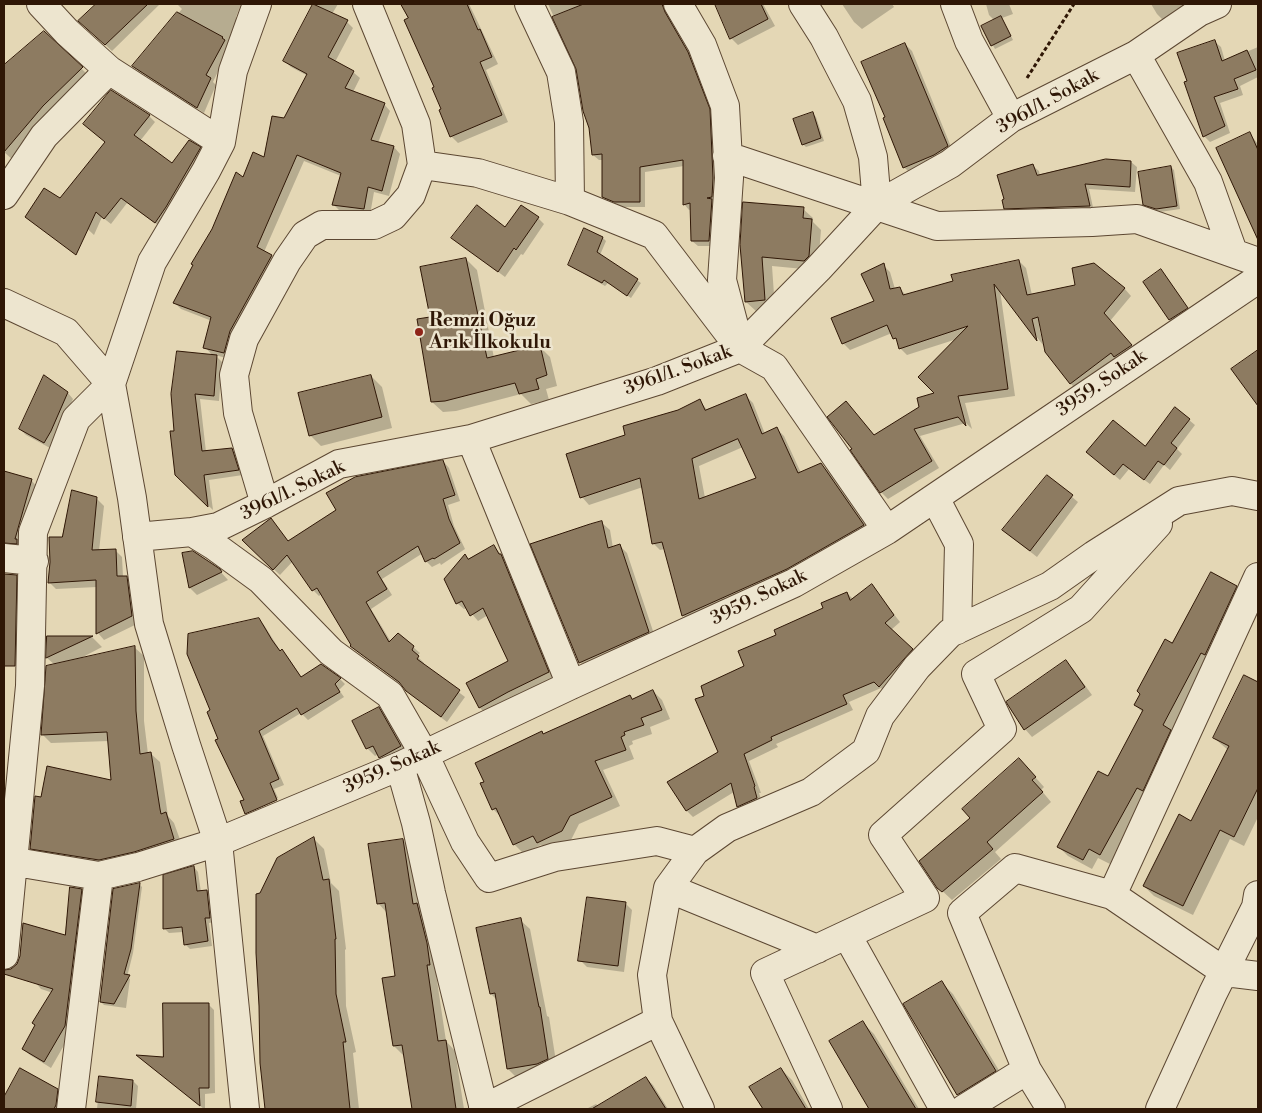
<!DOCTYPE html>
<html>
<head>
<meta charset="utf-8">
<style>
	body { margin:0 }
	#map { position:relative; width:1262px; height:1113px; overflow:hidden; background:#e4d7b5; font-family:"Libre Bodoni",serif }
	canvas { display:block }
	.frame { position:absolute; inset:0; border:5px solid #2f1706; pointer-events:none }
</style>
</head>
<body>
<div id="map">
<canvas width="1262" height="1113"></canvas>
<div class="frame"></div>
</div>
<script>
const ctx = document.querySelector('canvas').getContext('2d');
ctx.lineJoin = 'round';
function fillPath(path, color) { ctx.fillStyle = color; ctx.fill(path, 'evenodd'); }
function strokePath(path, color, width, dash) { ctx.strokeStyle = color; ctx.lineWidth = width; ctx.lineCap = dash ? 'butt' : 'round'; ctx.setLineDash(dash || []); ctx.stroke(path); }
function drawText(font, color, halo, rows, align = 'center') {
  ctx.font = font + ' "Libre Bodoni",serif'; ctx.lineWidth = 5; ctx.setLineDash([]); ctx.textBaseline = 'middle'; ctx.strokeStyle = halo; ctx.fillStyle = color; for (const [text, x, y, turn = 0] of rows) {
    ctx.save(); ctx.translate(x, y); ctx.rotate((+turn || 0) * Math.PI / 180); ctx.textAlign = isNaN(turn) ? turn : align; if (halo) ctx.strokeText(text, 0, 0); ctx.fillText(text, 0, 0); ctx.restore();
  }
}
fillPath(new Path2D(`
	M 98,4 L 160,4 L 112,51 L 80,21 Z
	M 177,4 L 241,4 L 236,17 L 241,22 L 213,82 L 216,85 L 204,113 L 140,72 L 133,66 L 182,9 Z
	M 315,4 L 338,4 L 332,14 L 347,22 L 353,28 L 335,62 L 353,72 L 360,78 L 353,92 L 384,104 L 390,111 L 378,143 L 394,147 L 400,154 L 389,196 L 374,192 L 370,215 L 340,211 L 334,205 L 341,176 L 304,161 L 264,252 L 272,256 L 278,263 L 230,359 L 215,355 L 222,362 L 219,401 L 200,399 L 206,452 L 232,449 L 237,455 L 243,475 L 209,480 L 213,510 L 176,475 L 175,432 L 213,356 L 205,347 L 212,321 L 181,309 L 175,303 L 243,179 L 265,158 L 308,76 L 291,67 L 284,61 Z
	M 408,4 L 469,4 L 498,64 L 486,70 L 508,122 L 458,143 L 451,136 Z
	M 548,4 L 667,4 L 670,19 L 693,59 L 715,116 L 719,184 L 714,246 L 698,246 L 692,241 L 692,209 L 689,210 L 684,204 L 684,166 L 645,172 L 645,207 L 621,207 L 609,203 L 603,197 L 603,160 L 599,160 L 593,155 L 590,128 L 576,65 Z
	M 716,4 L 763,4 L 775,26 L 738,45 L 731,38 Z
	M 842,4 L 892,4 L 894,7 L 862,29 L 854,22 Z
	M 986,4 L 1009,4 L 1013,14 L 1002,18 L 1013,40 L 995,49 L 982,26 L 994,20 L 989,15 Z
	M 1151,4 L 1192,4 L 1164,21 L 1157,14 Z
	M 44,32 L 90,77 L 13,160 L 4,152 L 4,67 Z
	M 1214,41 L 1221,47 L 1225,61 L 1258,47 L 1258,77 L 1240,86 L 1243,95 L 1220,103 L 1230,133 L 1210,142 L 1204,136 L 1189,81 Z
	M 905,44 L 912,51 L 954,154 L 911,174 L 904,167 Z
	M 812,113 L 816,117 L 824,141 L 806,147 L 803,144 Z
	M 149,116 L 155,122 L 140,141 L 172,165 L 200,148 L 206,154 L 162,228 L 127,203 L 111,224 L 102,217 L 94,235 L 65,208 Z
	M 1250,134 L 1258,144 L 1258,226 L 1244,205 Z
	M 1131,162 L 1137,167 L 1135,192 L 1089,189 L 1094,212 L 1011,214 L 1005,208 L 1033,166 L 1039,171 L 1040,176 Z
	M 1171,167 L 1174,170 L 1180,209 L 1160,212 L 1148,208 L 1145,204 Z
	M 803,209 L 813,218 L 813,222 L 821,230 L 818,266 L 814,270 L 772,266 L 775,309 L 756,311 L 746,302 L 741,245 Z
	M 538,218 L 544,224 L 523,255 L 521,254 L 505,277 L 453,238 L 505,229 Z
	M 585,230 L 603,238 L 606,241 L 600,255 L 641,283 L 631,298 L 608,283 L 605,286 L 569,265 Z
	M 466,259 L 477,270 L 494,358 L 539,346 L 550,357 L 557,386 L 546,389 L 549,400 L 531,404 L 521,394 L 456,411 L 443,412 L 432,402 L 431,318 Z
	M 1019,261 L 1026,268 L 1032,295 L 1124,288 L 1131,296 L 1110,321 L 1138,353 L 1078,391 L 1071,384 L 1041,325 L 1039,326 L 1043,345 L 1000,290 L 1015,396 L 965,403 L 972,429 L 966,423 L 920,436 L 939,468 L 888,499 L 881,492 L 854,449 L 846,403 L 875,436 L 920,407 L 936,394 L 957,339 L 907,355 L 900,348 L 898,342 L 892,333 L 850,350 L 843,343 L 876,301 L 883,265 L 890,272 L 895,289 L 899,288 L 906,295 Z
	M 1164,274 L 1190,312 L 1173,323 L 1145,282 Z
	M 1258,351 L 1258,404 L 1233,369 Z
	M 371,376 L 382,387 L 392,428 L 321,446 L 310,435 Z
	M 68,393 L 73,399 L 56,437 L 50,448 L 26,435 L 20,429 Z
	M 745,395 L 753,403 L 765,434 L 777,429 L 784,436 L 801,473 L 821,464 L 828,471 L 871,533 L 690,623 L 683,615 L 665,549 L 660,550 L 653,543 L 643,487 L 589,505 L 582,497 L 627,436 L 700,401 L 708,411 ZM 743,447 L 758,479 L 705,498 L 699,466 Z
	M 1189,420 L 1195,425 L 1177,449 L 1182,454 L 1170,470 L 1164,465 L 1150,484 L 1129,469 L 1120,480 L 1094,458 L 1145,447 Z
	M 443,461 L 449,468 L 460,501 L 448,505 L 454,526 L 465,549 L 441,565 L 440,563 L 432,567 L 426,561 L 423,553 L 382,579 L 392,595 L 371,609 L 391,642 L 413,647 L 420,653 L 417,656 L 424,663 L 423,665 L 465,697 L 447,722 L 414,697 L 403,686 L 352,646 L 353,645 L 322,594 L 319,596 L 313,590 L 293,561 L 280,575 L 243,540 L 271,520 L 289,542 Z
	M 4,473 L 31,480 L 38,488 L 22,545 L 4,552 Z
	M 1048,477 L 1078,502 L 1037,557 L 1010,536 Z
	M 96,498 L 104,506 L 99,551 L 115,550 L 122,557 L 123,577 L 126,577 L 133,584 L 139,623 L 104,640 L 98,633 L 97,587 L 56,589 L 49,582 L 63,538 Z
	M 602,523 L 610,530 L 613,548 L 620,546 L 627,553 L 656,640 L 587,670 L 580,662 Z
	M 494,546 L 507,562 L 554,678 L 486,714 L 480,708 L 467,683 L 510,661 L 488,615 L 478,621 L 467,608 L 464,609 L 457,603 L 465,556 L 469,559 Z
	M 183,554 L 219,570 L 228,580 L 197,595 L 190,588 Z
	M 4,575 L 16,576 L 26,586 L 24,667 L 4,665 Z
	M 872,586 L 900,622 L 891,630 L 918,656 L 886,692 L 881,688 L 849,702 L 853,710 L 776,744 L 778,747 L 749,761 L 761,793 L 759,793 L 763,805 L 745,812 L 738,806 L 734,792 L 693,817 L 687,811 L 669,783 L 719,752 L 706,697 L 746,667 L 777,636 L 825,609 L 847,593 L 853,599 Z
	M 1236,587 L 1245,596 L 1146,796 L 1110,864 L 1098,858 L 1092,869 L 1068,856 L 1059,847 L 1108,778 L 1143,713 L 1135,705 L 1173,644 Z
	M 258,620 L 264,625 L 281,652 L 282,651 L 287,656 L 302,678 L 340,679 L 345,684 L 339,690 L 344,697 L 308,720 L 301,713 L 263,736 L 284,785 L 274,789 L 278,798 L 247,812 L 247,814 L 246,800 L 219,739 L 211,711 Z
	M 92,637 L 102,647 L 79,659 L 134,647 L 144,656 L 144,721 L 148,754 L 150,753 L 160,762 L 168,816 L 174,823 L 183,848 L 108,869 L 41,857 L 31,848 L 42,798 L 113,781 L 109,741 L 51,743 L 42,734 L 55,665 L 47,658 L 48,638 Z
	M 1066,662 L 1073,669 L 1092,695 L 1032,737 L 1025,729 L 1008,702 Z
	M 1258,679 L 1258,817 L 1244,846 L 1230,839 L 1193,915 L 1154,896 L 1144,886 L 1192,822 L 1228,750 L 1214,738 Z
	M 653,691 L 662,700 L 670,719 L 650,727 L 652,734 L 632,741 L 633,744 L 629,746 L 634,759 L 603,770 L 620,806 L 579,824 L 571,840 L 547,851 L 541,845 L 523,853 L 514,844 L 502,818 L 493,809 L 544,735 L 630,697 L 633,700 Z
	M 378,708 L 386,715 L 408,754 L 387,764 L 379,754 L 375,756 L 367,748 Z
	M 1028,769 L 1044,787 L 1041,790 L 1051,802 L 995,852 L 1001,859 L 952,900 L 938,887 Z
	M 279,801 L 281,806 L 252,818 L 248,814 Z
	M 314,839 L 324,849 L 331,883 L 339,891 L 346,949 L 345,950 L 346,1006 L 356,1052 L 353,1053 L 359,1109 L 266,1109 L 261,1063 L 261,894 Z
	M 403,840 L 412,850 L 439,974 L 436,974 L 446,1041 L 455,1051 L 464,1109 L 413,1109 L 405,1055 L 403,1055 L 394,1046 L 397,977 L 387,913 L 378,903 Z
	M 194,867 L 198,872 L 201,892 L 207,891 L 211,896 L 214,922 L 209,923 L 212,946 L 190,949 L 185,944 L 183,932 L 169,933 L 164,928 Z
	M 139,884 L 142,887 L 133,953 L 127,977 L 130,979 L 126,1008 L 104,1005 L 101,1002 Z
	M 81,890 L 88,897 L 71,1033 L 51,1068 L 30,1055 L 23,1049 L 53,993 L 41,989 L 35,982 L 66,937 Z
	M 625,903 L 632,910 L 624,972 L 587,967 L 580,960 Z
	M 520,920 L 530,929 L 547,1016 L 549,1017 L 557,1068 L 517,1078 L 508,1069 L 497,1000 L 491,994 Z
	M 942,983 L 953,994 L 1006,1082 L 969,1105 L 958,1094 Z
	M 208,1004 L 214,1010 L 215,1093 L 205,1094 L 205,1109 L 204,1109 L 144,1061 L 164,1058 Z
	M 863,1023 L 874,1034 L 919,1109 L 871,1109 L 831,1042 Z
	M 781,1069 L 792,1080 L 809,1109 L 764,1109 L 751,1087 Z
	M 21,1070 L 57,1090 L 66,1099 L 64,1109 L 4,1109 L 4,1099 Z
	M 100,1077 L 133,1081 L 138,1086 L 136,1109 L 97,1109 Z
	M 646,1078 L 653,1085 L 668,1109 L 586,1109 L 596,1104 L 599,1107 Z`), '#0003');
const building = new Path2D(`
	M 96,4 L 148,4 L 105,45 L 78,21 Z
	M 313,4 L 348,20 L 328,57 L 354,71 L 345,88 L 385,103 L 371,140 L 394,146 L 382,191 L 368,187 L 364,209 L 332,205 L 341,173 L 297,155 L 257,247 L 272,255 L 230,331 L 224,353 L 203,348 L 211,317 L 173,303 L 193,265 L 191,264 L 212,229 L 236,172 L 243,177 L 253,152 L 264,157 L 272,116 L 284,118 L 307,74 L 283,61 Z
	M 401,4 L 467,4 L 478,30 L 480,29 L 492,57 L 480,62 L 502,115 L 450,137 L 439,110 L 441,109 L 432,88 L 434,87 L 404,20 L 408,18 Z
	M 584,4 L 662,4 L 665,12 L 688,52 L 710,109 L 713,178 L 712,197 L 707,198 L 712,199 L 709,241 L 691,241 L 690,203 L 683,205 L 683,160 L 640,167 L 640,202 L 614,202 L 602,197 L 602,154 L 592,155 L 589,128 L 583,111 L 576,69 L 552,17 Z
	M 715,4 L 761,4 L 768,19 L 730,39 Z
	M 177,12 L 223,37 L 222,38 L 225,40 L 206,75 L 211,78 L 197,108 L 132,66 Z
	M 1001,16 L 1011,36 L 991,46 L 981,26 Z
	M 44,31 L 83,67 L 43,106 L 4,152 L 4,65 Z
	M 1215,40 L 1222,61 L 1247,50 L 1256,70 L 1234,79 L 1238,89 L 1214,97 L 1225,126 L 1203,137 L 1184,82 L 1187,81 L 1177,53 Z
	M 905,43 L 948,146 L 934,155 L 903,168 L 883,118 L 885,117 L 861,62 Z
	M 111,90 L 150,115 L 134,135 L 172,163 L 189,140 L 201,147 L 166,207 L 155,223 L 121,198 L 104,219 L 96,212 L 76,255 L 25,217 L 44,188 L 60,198 L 105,142 L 83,124 Z
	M 813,112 L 821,138 L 802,145 L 793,119 Z
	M 1250,132 L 1258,150 L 1258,240 L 1216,148 Z
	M 1106,159 L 1131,161 L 1130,187 L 1085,184 L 1090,206 L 1004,209 L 1002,200 L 1004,199 L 997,175 L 1033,164 L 1037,175 Z
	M 1171,166 L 1177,206 L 1156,209 L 1143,205 L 1138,172 Z
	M 743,202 L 804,207 L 803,218 L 812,219 L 809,256 L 804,261 L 762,257 L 765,300 L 745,302 L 740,245 Z
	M 477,205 L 505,227 L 521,205 L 539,217 L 516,250 L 514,248 L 498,272 L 451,238 Z
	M 584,228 L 603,237 L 597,252 L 638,279 L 627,296 L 604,280 L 602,283 L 568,265 Z
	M 466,258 L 487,358 L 540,345 L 547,375 L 536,379 L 539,389 L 519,394 L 515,383 L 445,401 L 431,402 L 417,319 L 430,317 L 420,267 Z
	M 1019,260 L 1027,295 L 1075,285 L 1072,268 L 1094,263 L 1125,288 L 1104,313 L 1132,345 L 1114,357 L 1111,353 L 1070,384 L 1045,352 L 1038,317 L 1032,319 L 1037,341 L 994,284 L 1008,389 L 958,396 L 966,426 L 958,417 L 914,429 L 932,461 L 880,493 L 850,450 L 852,449 L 827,417 L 846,401 L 874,435 L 919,407 L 917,398 L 934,393 L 918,377 L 968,326 L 899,349 L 896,338 L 893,339 L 887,325 L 842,344 L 831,318 L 874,301 L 861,274 L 884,263 L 890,289 L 900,287 L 903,295 L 953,281 L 951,275 Z
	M 1161,269 L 1188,308 L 1169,320 L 1143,282 Z
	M 1258,350 L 1258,406 L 1231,369 Z
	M 177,351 L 217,355 L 214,396 L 195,394 L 202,451 L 232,448 L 239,470 L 204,475 L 208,507 L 175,475 L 170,431 L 174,431 L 171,394 Z
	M 44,375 L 68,392 L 51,431 L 44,443 L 19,429 Z
	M 371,375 L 382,417 L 309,436 L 298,393 Z
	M 746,394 L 762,434 L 777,427 L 798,473 L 821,463 L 864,525 L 787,569 L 682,616 L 662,542 L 652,544 L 640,478 L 580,498 L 566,454 L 625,435 L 623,426 L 678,410 L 700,399 L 705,410 ZM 738,439 L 756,478 L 699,499 L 692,459 Z
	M 1175,407 L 1190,419 L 1171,443 L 1177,448 L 1164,465 L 1158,461 L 1144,480 L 1123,464 L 1114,475 L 1086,452 L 1113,420 L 1145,446 Z
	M 443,460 L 455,495 L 443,499 L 449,519 L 460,543 L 434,559 L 433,558 L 425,562 L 418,546 L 377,572 L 387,589 L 366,602 L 389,642 L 398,633 L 414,646 L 412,650 L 419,656 L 417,659 L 460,690 L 441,717 L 406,691 L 399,682 L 350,646 L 351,645 L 317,588 L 312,591 L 287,555 L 273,570 L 242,540 L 271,518 L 288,541 L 336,510 L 326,493 L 355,477 Z
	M 4,471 L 32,479 L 15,539 L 17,539 L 17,544 L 4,543 Z
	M 1047,475 L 1073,495 L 1030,551 L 1002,530 Z
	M 72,490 L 97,497 L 92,550 L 116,549 L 117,576 L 127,576 L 132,616 L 96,634 L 96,580 L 48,583 L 50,562 L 49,537 L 62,537 Z
	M 602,521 L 608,548 L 620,544 L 649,632 L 579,663 L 530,544 L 590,524 Z
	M 494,545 L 499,554 L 501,554 L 549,672 L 508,692 L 479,708 L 466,683 L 508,661 L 483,608 L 470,616 L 462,601 L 456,604 L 444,579 L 465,554 L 468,559 Z
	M 193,551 L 220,569 L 222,572 L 189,588 L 182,553 Z
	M 1211,572 L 1237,586 L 1205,655 L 1201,653 L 1163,725 L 1171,730 L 1143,791 L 1137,788 L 1100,855 L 1089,849 L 1083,860 L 1057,847 L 1098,771 L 1108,776 L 1143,710 L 1134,705 L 1140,694 L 1137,691 L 1165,639 L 1172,643 Z
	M 4,574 L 17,575 L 15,666 L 4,666 Z
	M 872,584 L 894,615 L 885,623 L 913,649 L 879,687 L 874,682 L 843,695 L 847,704 L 771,737 L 772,740 L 744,754 L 755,786 L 754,787 L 757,798 L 737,807 L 731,783 L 686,811 L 667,782 L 718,752 L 695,699 L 704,696 L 701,686 L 744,666 L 738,651 L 776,635 L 774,630 L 823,608 L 821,603 L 847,592 L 850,600 Z
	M 259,618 L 272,640 L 280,651 L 282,649 L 301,677 L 321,664 L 341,678 L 335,684 L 340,692 L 301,715 L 297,708 L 259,731 L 279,779 L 270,783 L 277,800 L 245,814 L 240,801 L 244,800 L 215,740 L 218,739 L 207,712 L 210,710 L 187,654 L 188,634 Z
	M 47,636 L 93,636 L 46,658 Z
	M 135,646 L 136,711 L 140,754 L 151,752 L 160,809 L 161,814 L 166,812 L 174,839 L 134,852 L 99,860 L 30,849 L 35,796 L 41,797 L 47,766 L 111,780 L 107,732 L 41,735 L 46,666 Z
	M 1066,660 L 1085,687 L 1024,730 L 1006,702 Z
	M 1244,675 L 1258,682 L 1258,788 L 1234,837 L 1220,830 L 1183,906 L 1143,886 L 1179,814 L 1191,821 L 1229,746 L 1213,738 Z
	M 653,690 L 662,710 L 641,718 L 644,725 L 624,732 L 625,735 L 621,737 L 626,750 L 595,761 L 612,797 L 570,816 L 562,831 L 537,843 L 533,836 L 513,845 L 496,808 L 492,810 L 480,783 L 484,782 L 475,763 L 542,731 L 543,734 L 630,695 L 632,699 Z
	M 379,707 L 401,746 L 379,758 L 373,746 L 366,749 L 352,721 Z
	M 1019,758 L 1036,777 L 1032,780 L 1043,792 L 987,842 L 993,849 L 942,892 L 937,888 L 919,861 L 970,818 L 962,809 Z
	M 314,837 L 323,880 L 329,879 L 336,939 L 335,939 L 336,994 L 346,1042 L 343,1042 L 350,1109 L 265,1109 L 260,1063 L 259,1006 L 256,953 L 256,894 L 260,893 L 277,858 Z
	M 403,839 L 413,904 L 417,903 L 427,943 L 430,965 L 427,965 L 438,1041 L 446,1040 L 456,1109 L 412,1109 L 402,1045 L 393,1046 L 382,978 L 395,976 L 385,903 L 377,904 L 368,844 Z
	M 194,866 L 197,891 L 207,890 L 210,918 L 205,918 L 208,941 L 184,945 L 182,927 L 163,929 L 163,875 Z
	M 140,883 L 131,949 L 124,974 L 130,975 L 114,1004 L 100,1002 L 113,889 Z
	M 70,887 L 82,889 L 65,1026 L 44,1062 L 22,1049 L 35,1025 L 32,1023 L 53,989 L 4,974 L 4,970 L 11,969 L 17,964 L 20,956 L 23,923 L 65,935 Z
	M 587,897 L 626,902 L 618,966 L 578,961 Z
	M 521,918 L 539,1007 L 540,1007 L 548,1059 L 537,1064 L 507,1069 L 495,993 L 490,994 L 476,928 Z
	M 942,981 L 996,1071 L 957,1095 L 903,1004 Z
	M 163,1003 L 209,1003 L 209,1088 L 199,1088 L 200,1106 L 136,1055 L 163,1057 Z
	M 863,1021 L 916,1109 L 869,1109 L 829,1041 Z
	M 20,1068 L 58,1089 L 56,1105 L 54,1109 L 4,1109 L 4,1097 Z
	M 781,1068 L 806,1109 L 763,1109 L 749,1087 Z
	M 99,1076 L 133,1080 L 131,1106 L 96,1102 Z
	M 646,1077 L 666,1109 L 592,1109 Z`);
fillPath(building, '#8d7b61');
strokePath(building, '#2f1706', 1);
const minor = new Path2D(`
	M 41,4 L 67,32 L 109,70 L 221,142
	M 367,4 L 416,124 L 422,165 L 478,173 L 570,201 L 654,235 L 740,348 L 722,280 L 729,178 L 725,106 L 702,45 L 678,4
	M 529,4 L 561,72 L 569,122 L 570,201
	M 803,4 L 824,37 L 857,101 L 873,157 L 877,205
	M 955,4 L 969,41 L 1011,118
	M 1136,55 L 1208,182 L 1233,252
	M 727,156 L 937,226 L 1092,222 L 1137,219 L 1258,262
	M 4,195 L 44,136 L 109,70
	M 4,303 L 66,332 L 111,384 L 76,419 L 33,532 L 30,686 L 4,955
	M 740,348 L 774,367 L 887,530
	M 471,439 L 571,685
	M 935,498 L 959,544 L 957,630
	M 265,504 L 238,413 L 234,375 L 244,339 L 287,261 L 305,235 L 322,225 L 374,225 L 393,216 L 411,195 L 422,165
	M 192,532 L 213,545 L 261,580 L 331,652 L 390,695 L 424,754 L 465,842 L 489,878 L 555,857 L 657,841 L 695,851
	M 137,537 L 192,532 L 218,527 L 265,504 L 339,464 L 471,439 L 657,381 L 740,348 L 818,269 L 877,205 L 950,164 L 1011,118 L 1136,55 L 1199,12 L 1217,4
	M 4,558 L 34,561
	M 400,766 L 416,823 L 431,893 L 484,1109
	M 4,860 L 99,876 L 138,867 L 218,842 L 400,766 L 571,685 L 794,583 L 887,530 L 1258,279
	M 668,888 L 817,949
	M 1112,895 L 1258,577
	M 847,935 L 944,1109
	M 71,1109 L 99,876
	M 245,1109 L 218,842 L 186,745 L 149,624 L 132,498 L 111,384 L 152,262 L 206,171 L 221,142 L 233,71 L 257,4
	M 483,1109 L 658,1021
	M 700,1109 L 658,1021 L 652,975 L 668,888 L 695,851 L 727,828 L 811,792 L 866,751 L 880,716 L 917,667 L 950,633 L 1050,586 L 1094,555 L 1179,501 L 1232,491 L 1258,496
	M 828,1109 L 765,973 L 925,898 L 883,835 L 1002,729 L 976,674 L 1081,609 L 1158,524
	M 964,1109 L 1027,1070
	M 1051,1109 L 1027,1070 L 962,913 L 1015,868 L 1112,895 L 1225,972 L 1258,976
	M 1160,1109 L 1213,993 L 1256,907 L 1258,895`);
strokePath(minor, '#5c4732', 30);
strokePath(new Path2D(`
	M 1027,78 L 1074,4`), '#2f1706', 3, [4, 2.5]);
strokePath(minor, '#ede5cf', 28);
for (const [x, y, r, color] of [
	[419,332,5,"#8f2418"]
]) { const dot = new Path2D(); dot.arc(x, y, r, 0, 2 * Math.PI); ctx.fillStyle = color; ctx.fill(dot); strokePath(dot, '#ede5cf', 2); }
drawText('19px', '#2f1706', '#ede5cf', [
	["3961/1. Sokak",1048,102,-29],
	["3961/1. Sokak",678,371,-20],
	["3959. Sokak",1102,384,-34],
	["3961/1. Sokak",293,491,-26],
	["3959. Sokak",759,598,-26],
	["3959. Sokak",392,768,-24]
]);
drawText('bold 19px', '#2f1706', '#ede5cf', [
	["Remzi Oğuz",429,321],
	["Arık İlkokulu",429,343]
], 'left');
</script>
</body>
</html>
